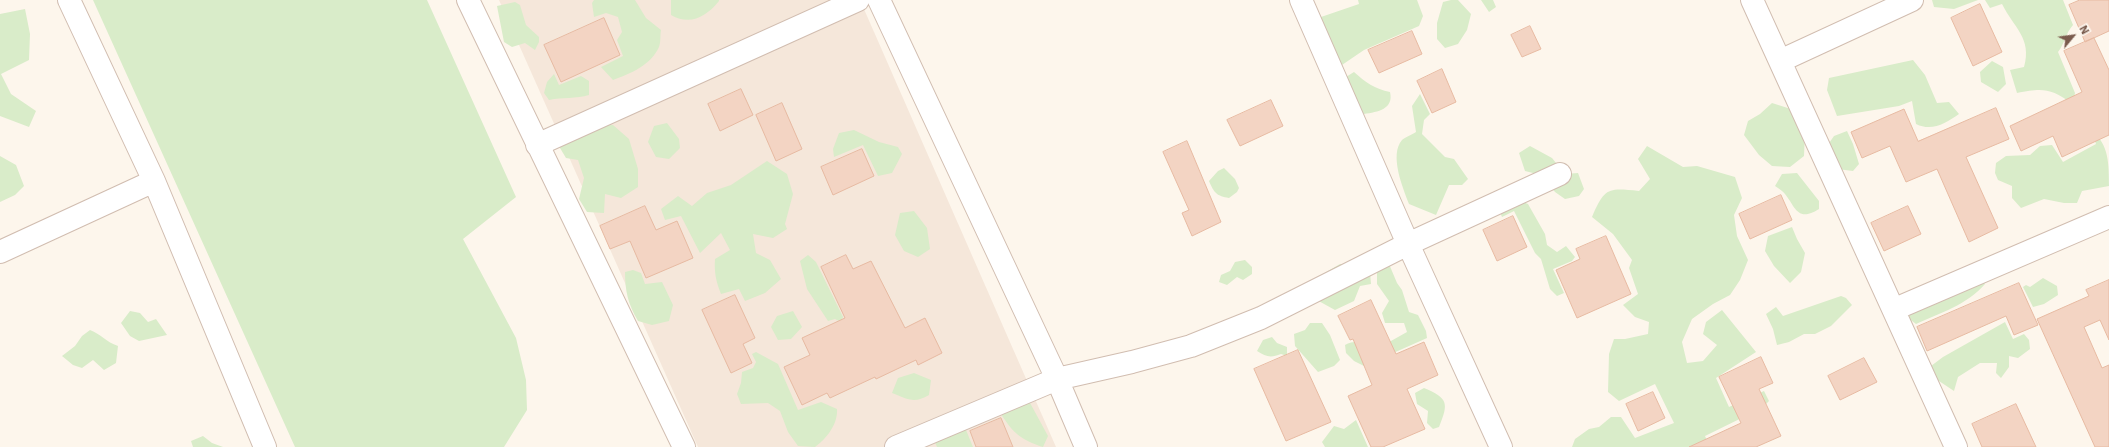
<!DOCTYPE html>
<html>
<head>
<meta charset="utf-8">
<style>
	body { margin:0 }
	#map { position:relative; width:2109px; height:447px; overflow:hidden; background:#fdf6ec; font-family:"Work Sans",sans-serif }
	canvas { display:block }
	.north { position:absolute; left:2053px; top:16px; width:40px; height:40px; -webkit-text-stroke:3px #fffaf3; paint-order:stroke; rotate:61deg; font-size:11px; font-weight:700; line-height:16px; text-align:center; color:#7a5b4d }
	.north::after { content:''; display:block; margin:auto; width:14px; height:18px; background:#7a5b4d; clip-path:polygon(50% 0,100% 100%,50% 72%,0 100%) }
</style>
</head>
<body>
<div id="map">
<canvas width="2109" height="447"></canvas>
<div class="north">N</div>
</div>
<script>
const ctx = document.querySelector('canvas').getContext('2d');
ctx.lineJoin = 'round';
function fillPath(path, color) { ctx.fillStyle = color; ctx.fill(path, 'evenodd'); }
function strokePath(path, color, width, dash) { ctx.strokeStyle = color; ctx.lineWidth = width; ctx.lineCap = dash ? 'butt' : 'round'; ctx.setLineDash(dash || []); ctx.stroke(path); }
fillPath(new Path2D(`
	M 499,0 L 860,0 L 1056,447 L 698,447 Z`), '#f5e7da');
fillPath(new Path2D(`
	M 93,0 L 427,0 L 516,197 L 463,239 L 516,338 L 526,380 L 527,410 L 504,447 L 295,447 Z
	M 594,0 L 635,0 L 646,18 L 661,30 C 660,35 661,42 659,47 C 651,65 630,74 613,80 L 601,67 L 623,56 L 617,40 L 622,32 L 618,17 L 606,13 L 594,17 L 592,3 Z
	M 671,0 L 719,0 L 719,1 C 706,17 690,26 671,15 Z
	M 1358,0 L 1417,0 L 1423,16 L 1419,26 L 1364,50 L 1339,67 L 1318,31 L 1321,17 L 1359,4 Z
	M 1451,0 L 1458,0 L 1471,14 L 1467,30 L 1458,44 L 1445,48 L 1437,39 L 1437,23 L 1443,2 Z
	M 1481,0 L 1493,0 L 1496,7 L 1489,12 Z
	M 1932,0 L 1978,0 L 1954,9 L 1934,7 Z
	M 1985,0 L 2063,0 L 2073,25 C 2065,34 2065,43 2058,52 L 2075,93 L 2073,104 C 2050,88 2043,88 2017,93 L 2010,70 L 2024,67 C 2032,38 2014,28 2002,4 L 1990,8 Z
	M 515,2 L 520,5 L 526,25 L 539,37 L 539,42 L 535,50 L 525,43 L 512,47 L 504,42 L 497,6 Z
	M 25,9 L 30,34 L 29,60 L 1,74 L 11,94 L 36,111 L 29,127 L 0,116 L 0,14 Z
	M 1913,60 L 1925,75 L 1937,103 L 1949,102 L 1959,114 C 1946,123 1932,132 1916,124 L 1912,101 L 1899,106 L 1837,116 L 1827,90 L 1829,78 Z
	M 1992,61 L 2003,67 L 2006,84 L 1998,92 L 1981,82 L 1980,72 Z
	M 1354,72 C 1365,82 1375,89 1390,92 C 1394,109 1378,112 1364,114 L 1341,80 Z
	M 554,74 L 559,85 L 581,76 L 589,81 L 589,95 C 576,99 563,97 549,100 L 544,93 L 547,82 Z
	M 1420,94 L 1430,114 L 1424,120 L 1422,134 L 1445,157 L 1454,159 L 1468,179 L 1462,185 L 1449,185 L 1436,215 L 1409,204 C 1403,188 1389,155 1402,140 C 1405,137 1412,135 1416,132 L 1412,106 Z
	M 1772,103 L 1794,110 L 1805,132 L 1804,156 L 1790,167 L 1772,166 L 1759,155 L 1744,135 L 1748,121 L 1760,114 Z
	M 667,123 L 679,139 L 680,148 L 669,159 L 656,157 L 648,142 L 654,126 Z
	M 613,125 L 629,139 L 638,169 L 638,187 L 621,198 L 605,194 L 604,213 L 587,212 L 579,199 L 584,178 L 578,160 L 566,158 L 557,143 L 595,126 Z
	M 854,130 L 879,142 L 898,147 L 902,154 L 892,173 L 878,176 L 863,145 L 834,157 L 833,149 L 839,133 Z
	M 1847,131 L 1853,144 L 1859,164 L 1853,171 L 1837,169 L 1827,146 L 1834,136 Z
	M 2092,132 C 2109,143 2109,165 2109,186 L 2082,191 L 2077,203 L 2064,203 L 2044,199 L 2021,208 L 2012,198 L 2012,186 L 1998,180 L 1995,173 L 1996,163 L 2006,156 L 2030,155 L 2040,146 L 2052,145 L 2063,162 L 2096,144 Z
	M 1530,146 L 1552,158 L 1565,174 L 1578,173 L 1584,189 L 1579,196 L 1565,199 L 1555,192 L 1541,175 L 1525,171 L 1519,153 Z
	M 1647,146 L 1683,167 L 1697,166 L 1735,177 L 1742,198 L 1734,215 L 1737,236 L 1748,260 L 1740,280 L 1730,295 L 1713,304 L 1692,319 L 1682,342 L 1687,363 L 1703,361 L 1717,345 L 1703,334 L 1706,322 L 1722,310 L 1756,352 L 1716,378 L 1729,407 L 1764,391 L 1769,401 L 1762,408 L 1705,436 L 1710,447 L 1572,447 L 1575,439 L 1589,429 L 1599,427 L 1611,417 L 1621,417 L 1635,438 L 1674,423 L 1655,384 L 1619,401 L 1608,392 L 1609,354 L 1614,339 L 1625,339 L 1648,334 L 1649,322 L 1635,317 L 1623,305 L 1638,294 L 1629,268 L 1632,260 L 1613,234 L 1592,217 C 1605,187 1608,188 1639,191 L 1650,179 L 1638,159 Z
	M 0,156 L 16,165 L 24,186 L 15,195 L 0,202 Z
	M 767,161 L 787,174 L 793,194 L 785,224 L 787,229 L 773,238 L 753,234 L 756,253 L 770,260 L 781,279 L 765,293 L 745,301 L 739,289 L 721,294 C 716,282 714,272 715,259 L 730,250 L 721,233 L 700,253 L 681,216 L 665,220 L 661,209 L 678,196 L 692,206 L 707,193 L 731,185 Z
	M 1224,168 L 1235,179 L 1239,188 L 1237,192 L 1229,198 C 1217,196 1214,193 1209,181 L 1218,171 Z
	M 1797,173 L 1819,201 L 1819,209 C 1797,223 1795,206 1785,194 C 1783,191 1779,189 1775,186 L 1782,174 Z
	M 1516,199 L 1528,204 L 1545,234 L 1547,245 L 1557,252 L 1566,246 L 1575,257 L 1572,261 L 1553,269 L 1564,293 L 1557,296 L 1550,289 L 1541,259 L 1535,253 L 1514,211 L 1502,217 L 1500,212 Z
	M 914,211 L 927,228 L 930,249 L 918,257 L 904,251 L 895,235 L 900,213 Z
	M 1792,227 L 1797,239 L 1805,253 L 1801,272 L 1790,283 L 1774,266 L 1765,251 L 1768,236 Z
	M 808,255 L 816,262 L 843,317 L 841,322 L 835,319 L 828,321 L 807,289 L 800,261 Z
	M 1245,260 L 1252,267 L 1252,274 L 1243,280 L 1237,277 L 1227,285 L 1219,282 L 1221,275 L 1230,271 L 1235,262 Z
	M 1340,264 L 1356,264 L 1370,272 L 1371,284 L 1360,286 L 1354,301 L 1335,310 L 1315,299 L 1316,278 Z
	M 1389,264 L 1397,283 L 1402,290 L 1409,312 L 1418,315 L 1426,331 L 1427,338 L 1364,366 L 1354,361 L 1346,353 L 1345,345 C 1356,338 1370,344 1382,346 L 1407,332 L 1404,323 L 1385,323 L 1382,313 L 1389,301 L 1377,284 L 1377,266 Z
	M 633,270 L 641,273 L 645,284 L 662,282 L 673,305 L 669,321 L 652,325 L 638,321 C 628,304 625,291 625,272 Z
	M 1976,270 L 1985,284 C 1967,305 1940,313 1916,324 L 1900,312 Z
	M 2043,278 L 2057,286 L 2058,295 L 2044,304 L 2033,307 L 2023,287 L 2026,285 L 2030,287 Z
	M 1841,296 L 1846,298 L 1852,305 L 1831,326 L 1815,334 L 1804,334 L 1789,342 L 1777,345 L 1773,329 L 1766,314 L 1776,307 L 1783,316 Z
	M 130,311 L 140,313 L 148,322 L 156,319 L 167,335 L 139,341 L 130,336 L 121,323 Z
	M 793,311 L 802,327 L 791,339 L 778,340 L 771,327 L 777,316 Z
	M 2005,322 L 2013,339 L 2024,334 L 2029,340 L 2030,349 L 2018,358 L 2009,356 L 2009,367 L 2001,378 L 1996,373 L 1997,363 L 1980,363 L 1958,377 L 1954,391 L 1936,379 L 1931,366 L 1943,357 Z
	M 1310,323 L 1322,323 L 1330,335 L 1340,360 L 1334,366 L 1318,372 L 1295,346 L 1294,334 L 1305,330 Z
	M 90,330 C 101,334 106,342 118,346 L 116,363 L 104,370 L 93,360 L 82,368 L 73,365 L 62,356 L 75,346 L 82,336 Z
	M 1272,337 L 1277,343 L 1287,347 L 1287,356 L 1281,354 C 1271,358 1266,357 1257,351 L 1263,340 Z
	M 756,352 L 778,364 L 798,410 L 821,402 L 837,409 C 838,424 827,438 815,447 L 798,446 L 788,432 L 780,411 L 768,403 L 741,404 L 737,394 L 741,383 L 742,372 L 753,368 L 756,362 L 752,354 Z
	M 914,373 L 931,380 L 929,395 C 914,404 907,399 892,393 L 898,378 Z
	M 1424,388 C 1448,398 1449,403 1439,427 L 1433,429 L 1427,423 L 1428,411 L 1417,404 L 1415,393 Z
	M 1023,390 L 1048,436 L 1043,447 C 1021,440 1013,433 1001,414 L 966,430 L 973,447 L 937,447 L 931,433 Z
	M 1356,420 L 1368,447 L 1325,447 L 1322,442 L 1334,426 L 1344,429 Z
	M 203,436 L 212,443 L 223,447 L 193,447 L 191,441 Z`), '#d9ecc9');
const building = new Path2D(`
	M 2080,0 L 2109,0 L 2109,31 L 2085,42 L 2069,5 Z
	M 1980,4 L 2002,52 L 1973,66 L 1951,18 Z
	M 604,18 L 620,55 L 561,82 L 544,45 Z
	M 1530,26 L 1541,49 L 1522,57 L 1511,35 Z
	M 1412,31 L 1422,54 L 1379,73 L 1368,50 Z
	M 2094,38 L 2109,70 L 2109,135 L 2062,157 L 2053,136 L 2021,151 L 2010,126 L 2082,92 L 2064,51 Z
	M 1442,69 L 1456,102 L 1432,113 L 1417,81 Z
	M 741,89 L 753,115 L 720,131 L 708,104 Z
	M 1271,100 L 1283,126 L 1240,146 L 1227,120 Z
	M 782,103 L 802,149 L 776,161 L 756,115 Z
	M 1996,108 L 2009,139 L 1966,157 L 1998,228 L 1969,242 L 1937,169 L 1906,182 L 1890,146 L 1862,158 L 1851,132 L 1904,109 L 1918,141 Z
	M 1187,141 L 1221,222 L 1192,236 L 1182,213 L 1189,210 L 1163,152 Z
	M 862,149 L 874,176 L 833,195 L 821,167 Z
	M 1781,195 L 1792,220 L 1750,239 L 1739,214 Z
	M 645,206 L 656,230 L 677,221 L 693,258 L 646,278 L 630,241 L 610,249 L 600,226 Z
	M 1908,206 L 1921,234 L 1884,251 L 1871,223 Z
	M 1513,216 L 1527,247 L 1497,261 L 1483,230 Z
	M 1606,236 L 1631,294 L 1577,318 L 1556,270 L 1580,259 L 1576,249 Z
	M 846,255 L 853,269 L 871,261 L 905,328 L 925,318 L 942,353 L 918,365 L 916,360 L 876,379 L 875,377 L 830,398 L 827,393 L 802,405 L 784,367 L 810,355 L 802,338 L 845,318 L 821,267 Z
	M 2109,280 L 2109,340 L 2100,320 L 2084,327 L 2102,368 L 2109,365 L 2109,447 L 2095,447 L 2037,319 L 2089,296 L 2086,290 Z
	M 2019,283 L 2038,325 L 2014,335 L 2006,316 L 1927,351 L 1917,327 Z
	M 735,295 L 755,338 L 743,344 L 752,363 L 731,373 L 702,310 Z
	M 1371,300 L 1396,354 L 1424,342 L 1438,375 L 1407,389 L 1425,429 L 1383,447 L 1371,447 L 1348,396 L 1372,385 L 1353,339 L 1350,340 L 1338,316 Z
	M 1298,350 L 1331,422 L 1286,441 L 1254,369 Z
	M 1761,357 L 1773,383 L 1759,389 L 1781,436 L 1756,447 L 1689,447 L 1741,423 L 1719,377 Z
	M 1864,358 L 1877,382 L 1840,400 L 1828,376 Z
	M 1653,392 L 1665,418 L 1638,431 L 1626,404 Z
	M 2016,404 L 2036,447 L 1982,447 L 1972,424 Z
	M 1001,418 L 1013,447 L 976,447 L 970,431 Z`);
fillPath(building, '#f3d4c3');
strokePath(building, '#e7baa2', 1);
const minor = new Path2D(`
	M 69,0 L 154,181 L 265,447
	M 468,0 L 684,447
	M 879,0 L 1057,379 L 1086,447
	M 1301,0 L 1408,244 L 1501,447
	M 1752,0 L 1956,447
	M 1780,61 L 1912,0
	M 537,145 L 858,0
	M 0,252 L 154,181
	M 1895,309 L 2109,217
	M 896,447 L 1057,379 L 1132,362 L 1191,346 L 1261,318 L 1408,244 L 1560,174`);
strokePath(minor, '#d1bdb0', 24);
strokePath(minor, '#fff', 22);
</script>
</body>
</html>
